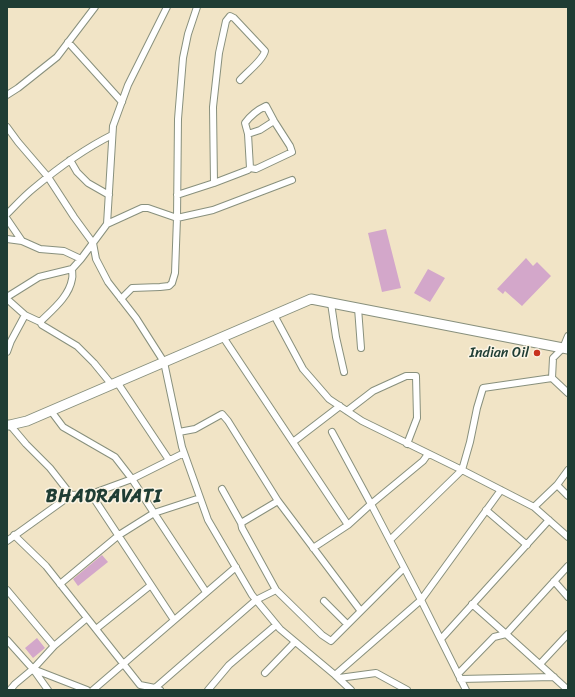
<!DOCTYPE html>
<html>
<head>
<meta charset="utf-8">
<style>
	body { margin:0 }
	#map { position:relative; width:575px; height:697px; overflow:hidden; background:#f1e4c6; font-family:Sriracha,sans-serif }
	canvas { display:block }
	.frame { position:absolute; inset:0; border:8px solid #1f3d34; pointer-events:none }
</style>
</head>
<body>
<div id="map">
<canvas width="575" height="697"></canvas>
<div class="frame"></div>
</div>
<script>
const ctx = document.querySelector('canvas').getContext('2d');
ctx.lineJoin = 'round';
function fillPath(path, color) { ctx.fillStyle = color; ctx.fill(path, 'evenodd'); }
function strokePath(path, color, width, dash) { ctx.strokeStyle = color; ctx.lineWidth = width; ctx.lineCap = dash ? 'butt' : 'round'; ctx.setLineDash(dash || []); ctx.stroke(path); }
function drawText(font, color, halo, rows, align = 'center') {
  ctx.font = font + ' Sriracha,sans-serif'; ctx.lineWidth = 3; ctx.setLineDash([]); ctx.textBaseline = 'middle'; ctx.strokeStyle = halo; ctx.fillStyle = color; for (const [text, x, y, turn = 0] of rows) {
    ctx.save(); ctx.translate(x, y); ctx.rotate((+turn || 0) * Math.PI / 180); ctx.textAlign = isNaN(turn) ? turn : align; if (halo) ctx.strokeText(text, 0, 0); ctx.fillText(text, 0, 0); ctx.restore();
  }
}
fillPath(new Path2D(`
	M 386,229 L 401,288 L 382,292 L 368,233 Z
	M 526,258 L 533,266 L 537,262 L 551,276 L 522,306 L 505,291 L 503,294 L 497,289 Z
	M 428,269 L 445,278 L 430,302 L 414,293 Z
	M 102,555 L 108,562 L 78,586 L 73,579 Z
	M 37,638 L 45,648 L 33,658 L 25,648 Z`), '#d3a7ca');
const street = new Path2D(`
	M 68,42 L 122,102
	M 7,95 L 18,88 L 57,57 L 95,7
	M 7,127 L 18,142 L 48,177 L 74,217 L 93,243 L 96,259 L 108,282 L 136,318 L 164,362 L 182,447 L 208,520 L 252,595 L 280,629 L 335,675
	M 248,134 L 260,130 L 274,121
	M 70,160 L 77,172 L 88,183 L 109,195
	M 214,183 L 213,107 L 219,53 L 226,21 L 230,16 L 234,18 L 265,51 C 263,60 247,72 240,80
	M 177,195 L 214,183 L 248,170 L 250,168 L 256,169 L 292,152 L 290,146 L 274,121 L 266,106 C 257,110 251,115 245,123 L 248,134 L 250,168
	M 7,214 C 16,205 24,196 34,188 C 58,168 84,149 112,135
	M 7,219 L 22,241
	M 107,224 L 142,208 L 148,208 L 177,218 L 213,210 L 292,180
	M 7,239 L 22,241 L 40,249 L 64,251 L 81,259 L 107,224 L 113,126 L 128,85 L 167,7
	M 7,297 L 39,277 L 72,269 L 81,259
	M 7,299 L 25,315 L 40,322 L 42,325 L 77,346 L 94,363 L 112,385
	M 121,299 L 132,288 L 160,287 L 169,286 L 172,283 L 175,273 L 177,218 L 178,119 L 183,58 L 188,34 L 197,7
	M 331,303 L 336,337 L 344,372
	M 358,308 L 361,348
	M 274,315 L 303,369 L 329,399 L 362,421 L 462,470 L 534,507 L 568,537
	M 40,322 C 52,310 69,297 72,279 C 73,276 72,272 72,269
	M 568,336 L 563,348 L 553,358 L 552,378 L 568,393
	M 223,337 L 348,525 L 371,504 L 421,600 L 466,690
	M 7,352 L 11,341 L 25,315
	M 117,382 L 169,460
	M 51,411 L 63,427 L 115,457 L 132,479 L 154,513 L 206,592
	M 347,411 L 373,391 L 406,376 L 416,376 L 417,418 L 407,444
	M 10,425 L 26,444 L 50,468 L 71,495
	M 179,432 L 195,429 L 222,414 L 228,421 L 278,501 L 360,610
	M 332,432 L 371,504 L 423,461 L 428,454
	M 293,442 L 340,406
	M 557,485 L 568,496
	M 222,489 L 241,523 L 242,528 L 276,590 L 322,635 L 331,641 L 404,568
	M 534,507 L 557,485 L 568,470
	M 486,510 L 527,545
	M 241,523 L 278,501
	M 14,535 L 46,566 L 140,685 L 155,688
	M 390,540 L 462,470 L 470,442 L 477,408 L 483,388 L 552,378
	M 7,541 L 71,495 L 91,494
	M 313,548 L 348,525
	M 568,566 L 506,634 L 568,690
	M 554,581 L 568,597
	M 60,584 L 119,535 L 154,513 L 200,498
	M 7,590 L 54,646
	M 324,601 L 347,624
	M 174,620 L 91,494 L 132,479 L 184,453
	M 96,629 L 151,585
	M 441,639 L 549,520
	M 7,640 L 33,669 L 87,690
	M 540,664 L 568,634
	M 33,669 L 48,690
	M 265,673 L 295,642
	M 458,674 L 494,637 L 506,634 L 472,604
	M 339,678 L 376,673 L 407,690
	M 460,679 L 554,677
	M 10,690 L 15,684 L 33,669 L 54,646 L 87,618
	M 93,690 L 236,567
	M 160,690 L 155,688 L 256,600 L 276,590
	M 208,690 L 229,665 L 276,625
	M 351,690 L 335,675 L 421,600 L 501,490`);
const secondary = new Path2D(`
	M 7,425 L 10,425 L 27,421 L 311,299 L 568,349`);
strokePath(street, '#88907d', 8);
strokePath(secondary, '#88907d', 11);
strokePath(street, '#fff', 6);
strokePath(secondary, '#fff', 9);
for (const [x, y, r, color] of [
	[537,353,4,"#c8321e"]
]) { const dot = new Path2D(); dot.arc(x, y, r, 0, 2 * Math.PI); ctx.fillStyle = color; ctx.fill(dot); strokePath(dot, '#fcf5e5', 1.5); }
drawText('14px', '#1f3d34', '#fcf5e5', [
	["Indian Oil",529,353]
], 'right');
ctx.letterSpacing = '1px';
drawText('bold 18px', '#1f3d34', '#fcf5e5', [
	["BHADRAVATI",104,497]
]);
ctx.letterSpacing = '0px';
</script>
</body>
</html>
